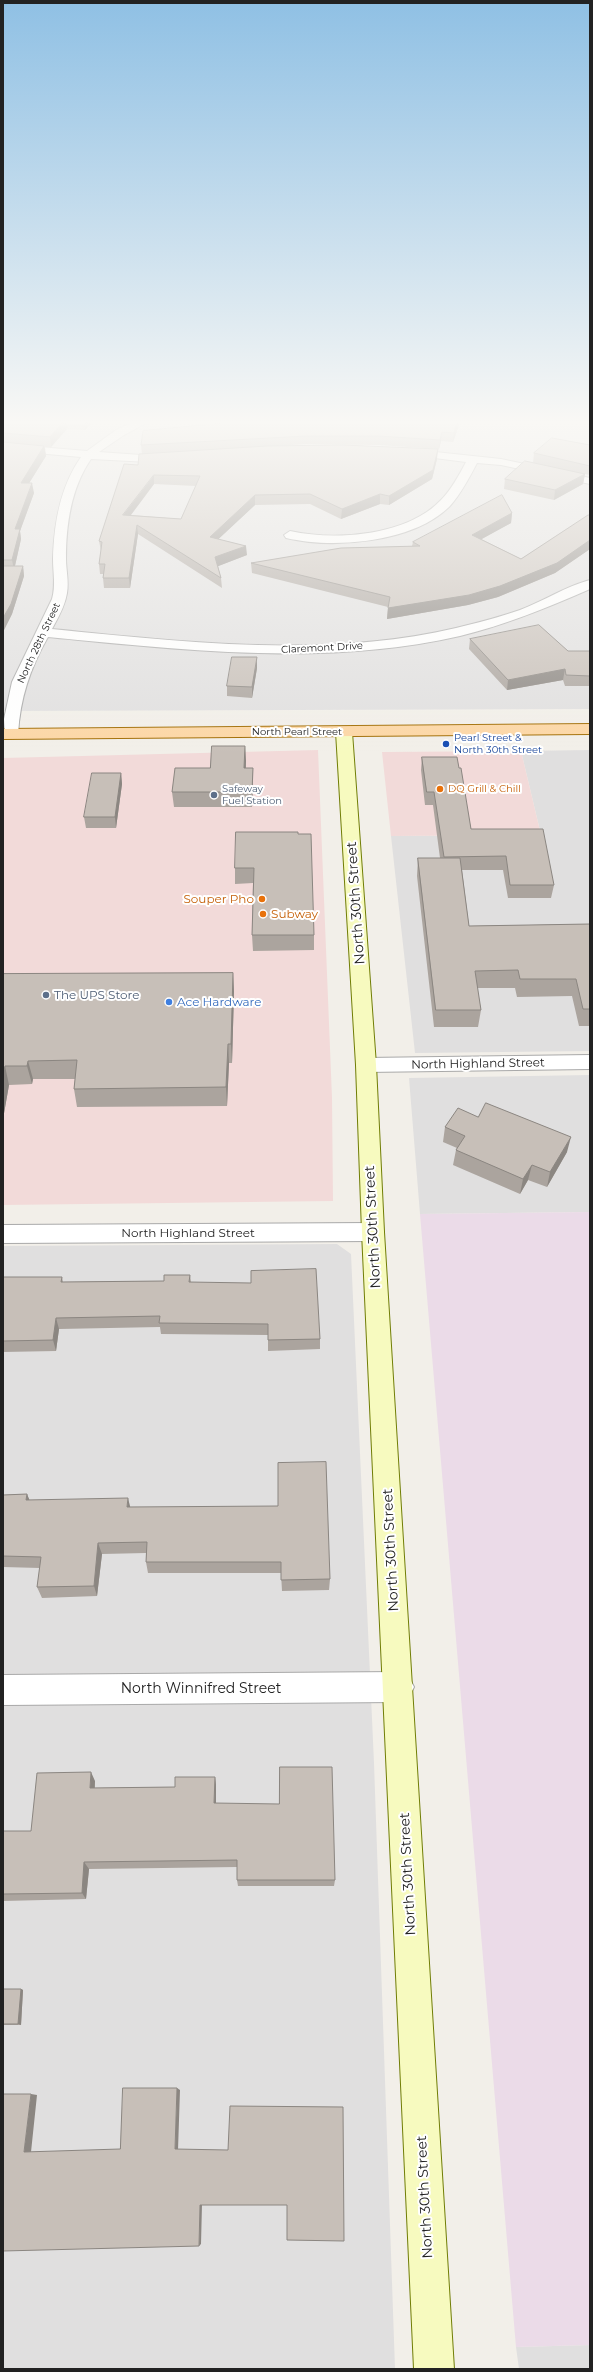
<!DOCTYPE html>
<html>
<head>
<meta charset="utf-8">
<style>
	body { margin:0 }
	#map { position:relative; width:593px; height:2372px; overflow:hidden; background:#f2efe9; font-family:Montserrat,sans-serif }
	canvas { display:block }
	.frame { position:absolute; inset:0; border:4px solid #222; pointer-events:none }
</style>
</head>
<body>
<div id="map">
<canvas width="593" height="2372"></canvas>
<div class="frame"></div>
</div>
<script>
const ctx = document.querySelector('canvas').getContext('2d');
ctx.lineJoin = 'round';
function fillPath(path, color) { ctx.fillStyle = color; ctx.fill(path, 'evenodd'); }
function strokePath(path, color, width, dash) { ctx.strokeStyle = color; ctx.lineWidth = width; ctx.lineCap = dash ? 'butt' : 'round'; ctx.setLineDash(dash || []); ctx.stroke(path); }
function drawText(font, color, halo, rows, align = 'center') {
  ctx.font = font + ' Montserrat,sans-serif'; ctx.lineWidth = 4; ctx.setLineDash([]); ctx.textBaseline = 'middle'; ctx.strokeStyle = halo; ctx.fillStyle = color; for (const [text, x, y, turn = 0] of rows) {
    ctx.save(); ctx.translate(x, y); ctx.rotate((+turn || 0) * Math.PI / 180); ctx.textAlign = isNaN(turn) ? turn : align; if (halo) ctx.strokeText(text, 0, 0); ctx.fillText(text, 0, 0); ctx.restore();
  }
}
fillPath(new Path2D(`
	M 3,422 L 590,422 L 590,709 L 3,711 Z
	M 590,750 L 590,1051 L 415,1053 L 391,836 L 541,835 L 521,751 Z
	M 590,1075 L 590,1212 L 420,1214 L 409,1078 Z
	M 337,1244 L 351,1254 L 374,1763 L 395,2369 L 3,2369 L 3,1246 Z
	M 590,2345 L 590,2369 L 519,2369 L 516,2347 Z`), '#e0dfdf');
fillPath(new Path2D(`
	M 318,750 L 332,1098 L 333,1201 L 3,1205 L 3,758 Z
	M 521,751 L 541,835 L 391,836 L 382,752 Z`), '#f2dad9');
fillPath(new Path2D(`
	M 590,1212 L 590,2345 L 516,2347 L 420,1214 Z`), '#ebdbe8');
const street = new Path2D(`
	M 133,422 L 148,422 L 124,435 L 99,452 L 169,457 L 175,460 L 169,463 L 91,459 C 71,488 66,524 66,559 C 66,570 69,581 67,593 C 65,606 58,618 52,629 C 185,642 324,659 456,628 C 477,623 500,617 520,610 C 544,601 566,586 590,580 L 590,589 C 547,608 505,625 460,636 C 325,667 184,650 48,637 C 30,668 20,698 18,734 L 15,737 L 5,737 L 4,719 L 12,682 L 52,599 C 56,586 53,573 53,559 C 54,523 60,487 81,457 L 3,450 L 3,444 L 87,451 L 116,430 Z
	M 407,449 L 501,459 L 590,478 L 590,484 L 501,465 L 477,463 C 469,478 461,494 449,507 C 412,543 333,549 286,538 L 284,535 L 290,531 C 336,541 407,536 441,500 C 452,489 459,475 466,462 L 403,454 L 403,450 Z
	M 590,1055 L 590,1069 L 366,1072 L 359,1070 L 356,1065 L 359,1060 L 366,1058 Z
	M 373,1223 L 381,1226 L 384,1232 L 381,1238 L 373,1241 L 3,1243 L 3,1225 Z
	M 399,1672 L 409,1677 L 414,1687 L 409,1697 L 399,1702 L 3,1705 L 3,1675 Z`);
const secondary = new Path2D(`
	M 344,727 L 352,732 L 376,1065 L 384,1232 L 454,2369 L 414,2369 L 362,1232 L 356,1065 L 336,732 Z`);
const primary = new Path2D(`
	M 590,724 L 590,734 L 3,739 L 3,729 Z`);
strokePath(street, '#a9a9a9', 2);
strokePath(secondary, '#707d05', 2);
strokePath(primary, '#a06b00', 2);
fillPath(street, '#fff');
fillPath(secondary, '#f7fabf');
fillPath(primary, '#fcd6a4');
fillPath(new Path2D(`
	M 3,422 L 93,422 L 85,430 L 67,429 L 51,447 L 45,447 L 46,456 L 29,483 L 34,493 L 20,531 L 21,539 L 15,566 L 23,566 L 24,576 L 12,614 L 4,630 L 3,630 Z
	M 460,422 L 453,442 L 441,441 L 439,449 L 378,445 L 306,444 L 277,446 L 437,459 L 432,479 L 389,505 L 380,504 L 341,519 L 310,504 L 255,505 L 218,539 L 247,555 L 218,566 L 221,578 L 222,588 L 138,534 L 130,588 L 104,588 L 103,578 L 103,574 L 100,574 L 99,564 L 101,551 L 99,541 L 138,465 L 212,450 L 142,454 L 141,445 ZM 154,484 L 196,486 L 181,519 L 131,515 Z
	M 590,445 L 590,475 L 585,474 L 583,484 L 554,500 L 504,489 L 505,479 L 533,463 L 534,453 Z
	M 512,513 L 511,523 L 481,539 L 521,559 L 590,515 L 590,549 L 555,573 L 498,597 L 468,605 L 387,619 L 388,607 L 252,573 L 251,563 L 412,546 L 413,542 Z
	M 470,639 L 568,651 L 590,651 L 590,686 L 565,686 L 563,680 L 507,690 L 469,649 Z
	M 257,668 L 252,698 L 227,696 L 227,686 Z
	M 245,746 L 246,768 L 253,768 L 253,783 L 252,807 L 174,807 L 172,792 Z
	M 422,757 L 459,768 L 471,829 L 554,885 L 551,898 L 508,898 L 503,870 L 462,870 L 469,926 L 590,924 L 590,1026 L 579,1026 L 572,996 L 517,997 L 515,988 L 477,988 L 481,1010 L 478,1027 L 434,1027 L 417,876 L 418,858 L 440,858 L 433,805 L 425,805 L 421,770 Z
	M 121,773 L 122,784 L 116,828 L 86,828 L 84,817 Z
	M 298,834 L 314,935 L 314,950 L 253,951 L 252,935 L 253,883 L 235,884 L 235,868 Z
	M 233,973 L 234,992 L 232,1063 L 229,1063 L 227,1106 L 77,1107 L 74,1089 L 75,1079 L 33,1079 L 32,1084 L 9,1085 L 3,1119 L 3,974 Z
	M 445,1127 L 567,1152 L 547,1187 L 528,1180 L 520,1194 L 453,1165 L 456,1150 L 457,1148 L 443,1142 Z
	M 190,1275 L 191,1282 L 320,1339 L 320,1349 L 268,1351 L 268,1335 L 161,1334 L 160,1327 L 59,1329 L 56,1351 L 3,1352 L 3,1277 L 62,1277 L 63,1282 L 164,1281 Z
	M 27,1494 L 29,1500 L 130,1507 L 330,1579 L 329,1590 L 282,1591 L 281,1573 L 148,1573 L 146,1562 L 146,1553 L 102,1554 L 97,1596 L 42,1598 L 37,1587 L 40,1568 L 3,1567 L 3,1495 Z
	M 215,1777 L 216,1785 L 216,1803 L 335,1880 L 334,1886 L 238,1886 L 237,1880 L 237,1867 L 89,1869 L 86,1899 L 3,1901 L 3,1831 L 31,1831 L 95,1781 L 95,1788 L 175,1787 Z
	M 3,1989 L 21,1989 L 23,1990 L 21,2025 L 3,2025 Z`), '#aba49e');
fillPath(new Path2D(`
	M 63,422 L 66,422 L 67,429 L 51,447 L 50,437 Z
	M 84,422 L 93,422 L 85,430 Z
	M 457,422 L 460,422 L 453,442 L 454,433 Z
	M 442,432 L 441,441 L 439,449 L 440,440 Z
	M 44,446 L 46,456 L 23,493 L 21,483 Z
	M 438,449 L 437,459 L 432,479 L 389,505 L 389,496 Z
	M 585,474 L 583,484 L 554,500 L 555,490 Z
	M 154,475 L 154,484 L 124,524 L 123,515 Z
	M 32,483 L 34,493 L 20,531 L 21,539 L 14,570 L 12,560 L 15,529 Z
	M 380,494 L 380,504 L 341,519 L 342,509 Z
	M 255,495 L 255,505 L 210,547 L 210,537 Z
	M 512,513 L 511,523 L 471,545 L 472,535 Z
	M 137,525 L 138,534 L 130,588 L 129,578 Z
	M 590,540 L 590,549 L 555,573 L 498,597 L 468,605 L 387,619 L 388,608 Z
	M 246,546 L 247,555 L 216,567 L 215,557 Z
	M 23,566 L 24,576 L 12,614 L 4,630 L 3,623 L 3,618 Z
	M 257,657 L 257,668 L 252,698 L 252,687 Z
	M 565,669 L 563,680 L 507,690 L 508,680 Z
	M 245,746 L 246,761 L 245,783 L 244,768 Z
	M 253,768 L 253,783 L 252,807 L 252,792 Z
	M 121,773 L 122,784 L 116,828 L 115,817 Z
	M 233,973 L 234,992 L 232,1063 L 231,1044 Z
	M 228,1044 L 229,1063 L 227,1106 L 226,1087 Z
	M 28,1061 L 33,1079 L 32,1084 L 27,1066 Z
	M 5,1066 L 9,1085 L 3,1119 L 3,1074 Z
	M 571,1137 L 567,1152 L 547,1187 L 550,1172 Z
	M 532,1165 L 528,1180 L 520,1194 L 523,1179 Z
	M 56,1318 L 59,1329 L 56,1351 L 53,1340 Z
	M 27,1494 L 32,1506 L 26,1500 Z
	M 128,1498 L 131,1510 L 127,1507 Z
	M 98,1543 L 102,1554 L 97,1596 L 94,1586 Z
	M 91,1772 L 95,1781 L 94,1796 L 90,1788 Z
	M 215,1777 L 216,1785 L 216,1811 L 214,1803 Z
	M 84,1862 L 89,1869 L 86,1899 L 82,1893 Z
	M 21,1989 L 23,1990 L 21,2025 L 18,2024 Z
	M 177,2088 L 180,2090 L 178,2150 L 175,2149 Z
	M 31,2094 L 37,2095 L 31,2152 L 24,2152 Z
	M 202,2204 L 201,2244 L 199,2246 L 200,2205 Z`), '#8b8681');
const building = new Path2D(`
	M 3,422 L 63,422 L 50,437 L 3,433 Z
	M 233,422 L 457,422 L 454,433 L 442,432 L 440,440 L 378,436 L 306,436 L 141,445 L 143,431 Z
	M 552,438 L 590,445 L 590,466 L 534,453 Z
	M 3,442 L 44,446 L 21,483 L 32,483 L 15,529 L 20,529 L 12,560 L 3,560 Z
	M 342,445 L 438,449 L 433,470 L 389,496 L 380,494 L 342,509 L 310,494 L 255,495 L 210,537 L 246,546 L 215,557 L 221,578 L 137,525 L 129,578 L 103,578 L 105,564 L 99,564 L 102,542 L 99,541 L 124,464 L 138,465 L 139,454 L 267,446 ZM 154,475 L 200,476 L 181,519 L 123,515 Z
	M 525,461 L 585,474 L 555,490 L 505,479 Z
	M 502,495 L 512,513 L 472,535 L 521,559 L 588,515 L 590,515 L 590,540 L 557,563 L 500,586 L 469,595 L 388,608 L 390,597 L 251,563 L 341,548 L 420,546 L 413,542 Z
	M 3,566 L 23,566 L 11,604 L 3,618 Z
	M 539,625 L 568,651 L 590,651 L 590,676 L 566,675 L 565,669 L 508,680 L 470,639 Z
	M 232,657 L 257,657 L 252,687 L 227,686 Z
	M 212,746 L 245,746 L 244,768 L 253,768 L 252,792 L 172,792 L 175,768 L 210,768 Z
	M 422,757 L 457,757 L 459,768 L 461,768 L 471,829 L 543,829 L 554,885 L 510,885 L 506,856 L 444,857 L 434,792 L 427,792 Z
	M 92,773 L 121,773 L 115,817 L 84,817 Z
	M 236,832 L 298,832 L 298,834 L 311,834 L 314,935 L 252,935 L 254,868 L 235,868 Z
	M 418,858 L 460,858 L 469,926 L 590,924 L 590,1009 L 583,1009 L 576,979 L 520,979 L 518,970 L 475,971 L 481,1010 L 436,1010 Z
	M 233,973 L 231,1044 L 228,1044 L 226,1087 L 74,1089 L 77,1060 L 28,1061 L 27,1066 L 5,1066 L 3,1074 L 3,974 Z
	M 486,1103 L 571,1137 L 550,1172 L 532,1165 L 523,1179 L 456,1150 L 465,1136 L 445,1127 L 458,1108 L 478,1117 Z
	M 316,1269 L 320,1339 L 268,1340 L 268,1324 L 159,1323 L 160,1316 L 56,1318 L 53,1340 L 3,1341 L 3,1277 L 62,1277 L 61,1282 L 164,1281 L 164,1275 L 190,1275 L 189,1282 L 251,1283 L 251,1271 Z
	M 326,1462 L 330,1579 L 281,1580 L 281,1562 L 146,1562 L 147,1542 L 98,1543 L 94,1586 L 37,1587 L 41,1557 L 3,1556 L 3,1495 L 27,1494 L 26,1500 L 128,1498 L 127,1507 L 278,1506 L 278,1463 Z
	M 280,1767 L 332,1767 L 335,1880 L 237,1880 L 237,1860 L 84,1862 L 82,1893 L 3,1894 L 3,1831 L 31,1831 L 37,1773 L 91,1772 L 90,1788 L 175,1787 L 175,1777 L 215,1777 L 214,1803 L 279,1804 Z
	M 3,1989 L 21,1989 L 18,2024 L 3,2024 Z
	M 123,2088 L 177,2088 L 175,2149 L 228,2150 L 230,2106 L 343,2107 L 344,2241 L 287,2240 L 287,2205 L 200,2205 L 199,2246 L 3,2251 L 3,2094 L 31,2094 L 24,2152 L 120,2149 Z`);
fillPath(building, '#c7bfb8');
strokePath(building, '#8b8681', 1);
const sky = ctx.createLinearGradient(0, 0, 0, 754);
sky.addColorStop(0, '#8fc0e4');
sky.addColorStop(0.56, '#f9f8f5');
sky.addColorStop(1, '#f9f8f500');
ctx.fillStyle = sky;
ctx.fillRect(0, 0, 593, 754);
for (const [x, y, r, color] of [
	[446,744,4,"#1a4fb4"],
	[440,789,4,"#e8710a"],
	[214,795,4,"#5c6f8a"],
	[262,899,4,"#e8710a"],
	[263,914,4,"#e8710a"],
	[46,995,4,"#5c6f8a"],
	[169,1002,4,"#3f7fe0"]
]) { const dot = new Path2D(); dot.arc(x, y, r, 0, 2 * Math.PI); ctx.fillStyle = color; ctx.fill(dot); strokePath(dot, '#fff', 1.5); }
drawText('10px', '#222', '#fff', [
	["North 28th Street",39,643,-65],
	["Claremont Drive",322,648,-3],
	["North Pearl Street",297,732]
]);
drawText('10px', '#164399', '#fff', [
	["Pearl Street &",454,738],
	["North 30th Street",454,750]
], 'left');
drawText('10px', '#4e5e75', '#fff', [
	["Safeway",222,789],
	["Fuel Station",222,801]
], 'left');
drawText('10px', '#c56008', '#fff', [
	["DQ Grill & Chill",448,789]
], 'left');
drawText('12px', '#c56008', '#fff', [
	["Souper Pho",254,899],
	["Subway",271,914,"left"]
], 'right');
drawText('12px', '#4e5e75', '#fff', [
	["The UPS Store",54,995]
], 'left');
drawText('12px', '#366cbe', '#fff', [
	["Ace Hardware",177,1002]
], 'left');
drawText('12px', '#222', '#fff', [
	["North Highland Street",478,1064,-1],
	["North Highland Street",188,1233]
]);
drawText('14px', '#222', '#fff', [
	["North 30th Street",356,903,-94],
	["North 30th Street",373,1227,-93],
	["North 30th Street",391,1550,-93],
	["North Winnifred Street",201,1689],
	["North 30th Street",408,1874,-93],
	["North 30th Street",425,2197,-93]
]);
</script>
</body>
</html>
